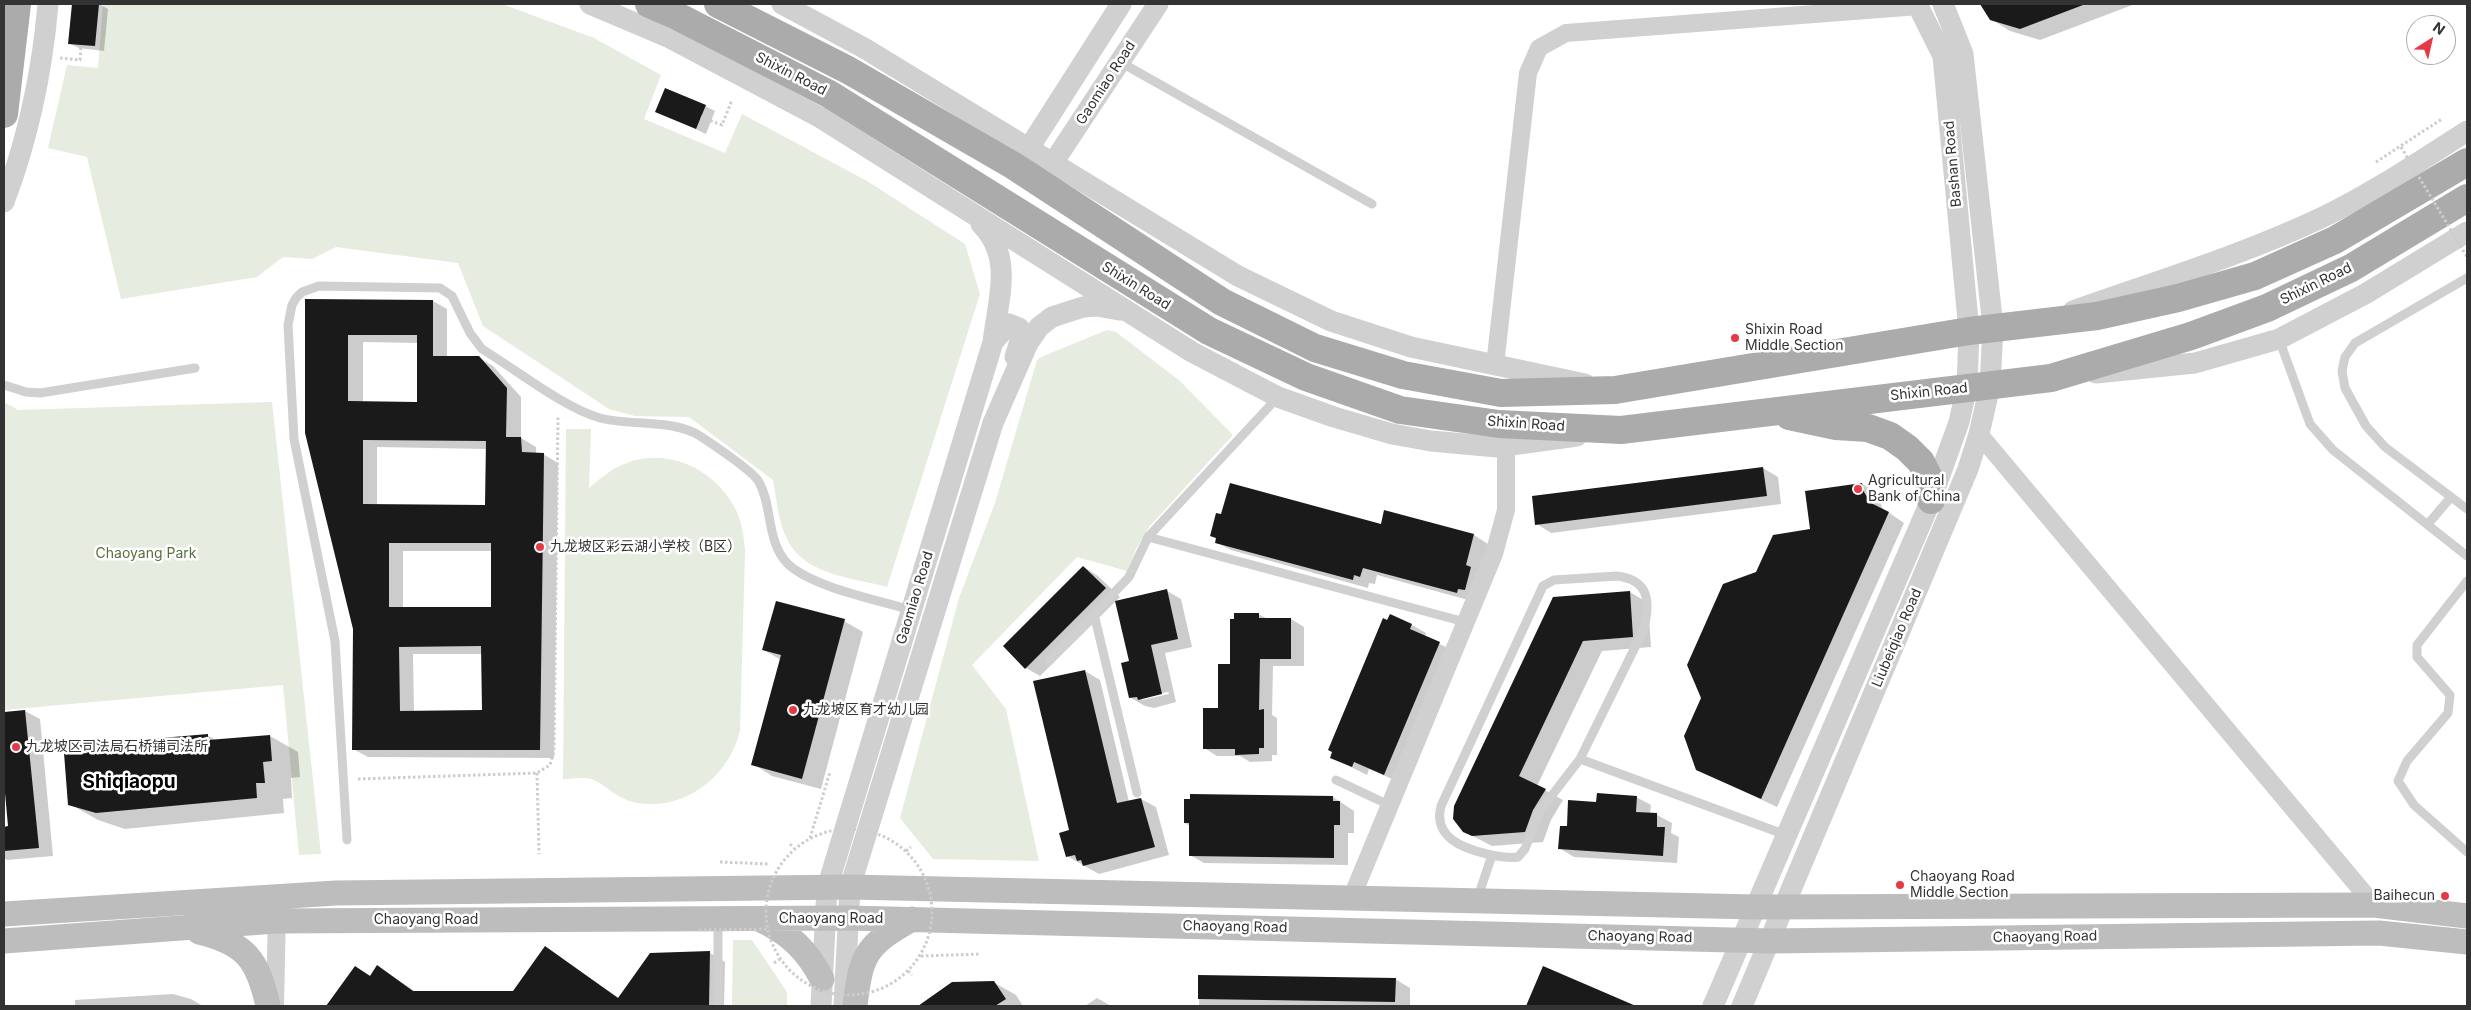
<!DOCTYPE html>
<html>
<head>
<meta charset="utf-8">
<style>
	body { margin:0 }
	#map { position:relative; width:2471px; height:1010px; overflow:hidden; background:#fff; font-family:Inter,sans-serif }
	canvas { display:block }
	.frame { position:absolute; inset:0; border:5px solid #333; pointer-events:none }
	.north { position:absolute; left:2406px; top:15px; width:50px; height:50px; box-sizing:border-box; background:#fff; border:1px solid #adadad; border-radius:50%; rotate:35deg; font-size:14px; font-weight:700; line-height:20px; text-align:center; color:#333 }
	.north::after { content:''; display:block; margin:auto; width:18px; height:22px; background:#e63946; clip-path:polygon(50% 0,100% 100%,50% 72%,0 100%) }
</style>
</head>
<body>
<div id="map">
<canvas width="2471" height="1010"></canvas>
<div class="frame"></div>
<div class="north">N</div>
</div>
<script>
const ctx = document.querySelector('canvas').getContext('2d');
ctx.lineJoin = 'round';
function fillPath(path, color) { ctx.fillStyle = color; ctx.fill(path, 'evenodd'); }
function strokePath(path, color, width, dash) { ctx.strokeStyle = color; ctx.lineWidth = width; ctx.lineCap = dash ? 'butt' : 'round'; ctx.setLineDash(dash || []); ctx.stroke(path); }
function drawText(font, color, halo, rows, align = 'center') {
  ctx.font = font + ' Inter,"Noto Sans SC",sans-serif'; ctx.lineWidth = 5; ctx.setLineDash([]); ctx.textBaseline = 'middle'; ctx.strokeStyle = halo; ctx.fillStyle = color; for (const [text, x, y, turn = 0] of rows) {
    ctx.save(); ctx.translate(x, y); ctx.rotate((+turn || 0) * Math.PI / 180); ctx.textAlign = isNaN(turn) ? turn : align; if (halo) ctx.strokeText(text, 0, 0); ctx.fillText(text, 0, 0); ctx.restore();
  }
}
fillPath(new Path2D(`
	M 103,4 L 502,4 L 594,38 L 661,75 L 644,119 L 725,153 L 742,114 L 867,181 L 965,244 L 980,294 L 887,587 C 854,578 805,575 788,541 C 778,523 777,500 773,480 L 689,417 L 635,416 L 609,409 L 483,326 L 458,263 L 336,247 L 312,259 L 283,257 L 257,277 L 121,299 L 87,157 L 48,148 L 67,65 L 98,68 Z
	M 1107,330 L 1116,332 L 1180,381 L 1233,435 L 1149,527 L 1137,547 L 1127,571 L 1077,557 L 972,665 L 1006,709 L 1039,861 L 933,859 L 900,818 L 959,598 L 995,503 L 1037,360 L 1041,357 Z
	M 4,402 L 18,410 L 272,402 L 321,854 L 299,855 L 283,685 L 4,710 Z
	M 566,429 L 591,429 L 589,488 C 601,478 612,468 627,463 C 669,447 716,470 736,510 C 742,523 744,537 745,551 L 740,731 C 728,778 683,813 633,802 C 617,798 608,787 594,780 C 587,776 571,779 563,779 Z
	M 733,940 L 752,940 L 787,992 L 787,1006 L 732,1006 Z`), '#e6ecdf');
fillPath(new Path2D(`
	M 73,4 L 99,4 L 108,9 L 104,51 L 79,48 L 69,43 Z
	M 1982,4 L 2135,4 L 2040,40 L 2010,31 L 1991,19 Z
	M 705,106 L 715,111 L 706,134 L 657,111 Z
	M 306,301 L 433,301 L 447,309 L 447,357 L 478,357 L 493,366 L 521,397 L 521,438 L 536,447 L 536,454 L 543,454 L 558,463 L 554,758 L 368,757 L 353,749 L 354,629 ZM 363,342 L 418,343 L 418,403 L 363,402 ZM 377,447 L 487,449 L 487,506 L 377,505 ZM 403,551 L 493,551 L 493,609 L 403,609 ZM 413,654 L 483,654 L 483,712 L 414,712 Z
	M 1763,468 L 1778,477 L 1781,504 L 1551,533 L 1537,524 Z
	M 1862,484 L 1878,493 L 1882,508 L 1904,523 L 1777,807 L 1697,769 L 1757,573 L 1812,530 Z
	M 1381,525 L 1474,535 L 1488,544 L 1472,601 L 1377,575 L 1375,584 L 1369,583 L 1368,588 L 1231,550 L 1216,542 L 1217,539 L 1211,536 Z
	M 1084,567 L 1098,576 L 1120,597 L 1040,676 L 1026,668 Z
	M 1167,591 L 1181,599 L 1192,647 L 1165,653 L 1176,702 L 1154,708 L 1145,706 L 1131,698 L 1130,662 ZM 1168,692 L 1169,694 L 1142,700 L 1142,698 Z
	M 1630,592 L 1648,603 L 1651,647 L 1602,651 L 1537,786 L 1563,800 L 1551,820 L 1543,842 L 1492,846 L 1463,831 L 1553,598 Z
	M 1258,614 L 1268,619 L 1291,619 L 1304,627 L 1304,666 L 1273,666 L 1272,715 L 1277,718 L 1277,755 L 1272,755 L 1272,761 L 1250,762 L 1240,756 L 1217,756 L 1204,748 L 1219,710 L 1231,666 Z
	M 1391,616 L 1412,625 L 1426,633 L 1425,637 L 1454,651 L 1399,782 L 1369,769 L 1367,775 L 1331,757 Z
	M 844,621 L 863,632 L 821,789 L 772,776 L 753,764 L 781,660 L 764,650 Z
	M 1085,671 L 1100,680 L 1129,802 L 1141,799 L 1156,807 L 1169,855 L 1099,874 L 1067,856 Z
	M 25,711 L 40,719 L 53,856 L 7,860 L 4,858 L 4,828 L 10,827 L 4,770 L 4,713 Z
	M 207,735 L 217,741 L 270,736 L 298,752 L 300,777 L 291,778 L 292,798 L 283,799 L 284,813 L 125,829 L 98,820 L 70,804 Z
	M 1192,795 L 1333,797 L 1354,811 L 1354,833 L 1348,833 L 1348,865 L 1204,863 L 1190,855 L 1190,826 L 1185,823 Z
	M 1636,797 L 1651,805 L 1650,814 L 1657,815 L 1672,823 L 1671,833 L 1679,837 L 1677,863 L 1574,857 L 1559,848 L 1568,828 L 1597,803 Z
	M 546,948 L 619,998 L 710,953 L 725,962 L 724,1006 L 328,1006 L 356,968 L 371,976 L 378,967 L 416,992 L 514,992 Z
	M 1544,968 L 1633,1006 L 1527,1006 Z
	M 1200,976 L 1395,979 L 1410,988 L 1410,1006 L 1199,1006 Z
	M 993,982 L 1016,995 L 1023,1006 L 920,1006 L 953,983 Z
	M 173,994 L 191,999 L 203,1006 L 75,1006 L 75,1000 Z
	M 1097,998 L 1111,1006 L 1085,1006 Z`), '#0003');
fillPath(new Path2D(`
	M 72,4 L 99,4 L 95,46 L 68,44 Z
	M 1980,4 L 2083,4 L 2083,5 L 2020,29 L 1990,20 Z
	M 665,88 L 706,105 L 696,129 L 655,112 Z
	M 305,299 L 433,300 L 433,356 L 479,356 L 507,388 L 506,437 L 521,437 L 522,452 L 544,453 L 540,750 L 352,750 L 353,629 L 305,433 ZM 348,335 L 417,335 L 417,402 L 348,401 ZM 363,440 L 486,441 L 485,505 L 363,504 ZM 389,543 L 491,543 L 491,607 L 389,607 ZM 481,646 L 482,710 L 400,711 L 399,647 Z
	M 1763,467 L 1767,496 L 1535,525 L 1532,496 Z
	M 1230,483 L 1381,524 L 1384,510 L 1474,534 L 1466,565 L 1471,567 L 1465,590 L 1458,589 L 1457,593 L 1363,568 L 1360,577 L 1354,575 L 1353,580 L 1215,543 L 1216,538 L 1210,536 L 1216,513 L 1221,514 Z
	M 1862,483 L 1864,492 L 1871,503 L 1889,512 L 1761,799 L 1696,770 L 1684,736 L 1701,698 L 1687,665 L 1723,584 L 1756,572 L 1773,535 L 1810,529 L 1805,491 Z
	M 1083,566 L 1106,588 L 1025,669 L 1003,646 Z
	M 1167,589 L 1178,639 L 1151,645 L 1162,694 L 1138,700 L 1137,697 L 1129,698 L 1121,663 L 1129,661 L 1115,601 Z
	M 1630,591 L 1633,637 L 1583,641 L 1519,776 L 1546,789 L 1533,810 L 1525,832 L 1472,836 L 1463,832 L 1453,819 L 1454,806 L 1553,597 Z
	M 776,601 L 845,619 L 802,779 L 751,765 L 781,655 L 762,650 Z
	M 1234,613 L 1259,613 L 1259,618 L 1291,618 L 1291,659 L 1260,659 L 1259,710 L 1264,709 L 1264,748 L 1259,748 L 1259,754 L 1235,755 L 1235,749 L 1203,749 L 1203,708 L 1218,708 L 1218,664 L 1230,664 L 1230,619 L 1234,619 Z
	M 1390,614 L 1412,624 L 1410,629 L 1440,642 L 1384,775 L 1354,762 L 1352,767 L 1330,758 L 1332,752 L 1328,750 L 1383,618 L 1387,620 Z
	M 1085,670 L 1117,803 L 1141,798 L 1155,847 L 1083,866 L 1081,860 L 1077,861 L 1075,855 L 1066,857 L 1059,833 L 1069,830 L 1033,681 Z
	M 25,710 L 39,848 L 4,851 L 4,827 L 8,826 L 4,782 L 4,712 Z
	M 208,734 L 208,740 L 270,735 L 272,761 L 263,762 L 265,783 L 256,783 L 257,798 L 96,813 L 68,805 L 64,753 L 79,751 L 79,745 Z
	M 1597,793 L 1637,796 L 1636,812 L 1657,813 L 1657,827 L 1665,827 L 1663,856 L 1558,849 L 1560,826 L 1567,826 L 1568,800 L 1596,802 Z
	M 1190,794 L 1333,796 L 1333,801 L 1340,801 L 1340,825 L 1334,825 L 1334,858 L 1189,856 L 1189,823 L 1184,823 L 1184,799 L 1190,799 Z
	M 545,946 L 618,998 L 650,953 L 710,951 L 709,1006 L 326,1006 L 355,966 L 370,976 L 377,965 L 413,991 L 513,991 Z
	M 1543,966 L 1636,1006 L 1526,1006 Z
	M 1198,975 L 1396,978 L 1395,1002 L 1198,999 Z
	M 994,981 L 1006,999 L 995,1006 L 918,1006 L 952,982 Z`), '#1a1a1a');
strokePath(new Path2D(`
	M 60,58 L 80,60 L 81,45
	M 701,117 L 722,125 L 732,100
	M 2376,162 L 2442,119
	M 537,773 L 539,854
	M 358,779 L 537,773 L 550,765 L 554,751 L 558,415
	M 810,838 L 830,772
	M 790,844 L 794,848
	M 906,851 L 911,847
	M 720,862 L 769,864
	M 921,956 L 980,954
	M 774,963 L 780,959
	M 908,971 L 912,975`), '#cdcdcd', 3, [2.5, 2.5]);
strokePath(new Path2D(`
	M 1120,62 L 1372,204
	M 2467,278 L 2355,343 L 2345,357 L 2342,371 L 2345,388 L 2366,426 L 2385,447 L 2467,509
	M 2279,339 L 2310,424 L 2333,450 L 2467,556
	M 4,385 L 26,392 L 40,393 L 195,368
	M 2428,524 L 2451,497
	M 1148,537 L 1465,622
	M 1617,576 C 1650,580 1651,603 1643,631 L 1580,759 L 1539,812 L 1525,849 L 1518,857 C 1508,859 1496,856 1487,854 C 1462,848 1433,837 1441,806 L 1543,586 L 1554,580 Z
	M 2467,581 L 2417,645 L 2417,657 L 2450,695 L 2448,713 L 2407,761 L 2398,781 L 2414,805 L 2467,852
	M 1094,614 L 1137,793
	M 1049,661 L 1129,577 L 1148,537 L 1278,397
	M 1580,759 L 1786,835
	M 1336,780 L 1389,805
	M 347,840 L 335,641 L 294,439 L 288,325 L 292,305 L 296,298 L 302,292 L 319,286 L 440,288 L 452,296 L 470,333 L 482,349 C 515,369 564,408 600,418 C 630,426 674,419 700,436 C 712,444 753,471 759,482 C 773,507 766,542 788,564 C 812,587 878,600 911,610
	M 1477,900 L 1492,855
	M 718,1006 L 718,920`), '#d0d0d0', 9);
strokePath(new Path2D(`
	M 1495,365 L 1528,73 L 1539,48 L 1566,33 L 1919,6
	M 1979,434 L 2374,905
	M 1351,899 L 1494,554 L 1506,510 L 1506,446
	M 275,1006 L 277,911`), '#d0d0d0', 18);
strokePath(new Path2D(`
	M 590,4 L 668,37 L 821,118 L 1192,352 L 1278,397 L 1334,417 L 1392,434 L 1431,441 L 1497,447 L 1577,436
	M 782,4 L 864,48 L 1238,276 L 1331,321 L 1411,347 L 1585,384
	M 1029,148 L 1121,4
	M 1053,163 L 1158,4
	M 4,202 C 29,136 42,74 48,4
	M 2073,311 C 2157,281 2243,255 2323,217 C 2373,193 2420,161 2467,131
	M 993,342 L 1009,324 L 1019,328 L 1021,338 L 1015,357
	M 2096,373 L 2195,363 L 2279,339 L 2365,294 L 2467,232
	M 821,1006 L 827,888 L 993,342 C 998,299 1014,257 981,224
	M 844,1006 L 850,887 L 993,423 L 1028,343 L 1039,327 L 1052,317 L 1083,307 L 1097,306 L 1119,310
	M 1713,1006 L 1931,500 L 1959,422 L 1967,387 L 1969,331 L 1943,56 L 1917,4
	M 1742,1006 L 1968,469 L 1979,434 L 1990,386 L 1993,327 L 1963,54 L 1943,4`), '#d0d0d0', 21);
strokePath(new Path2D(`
	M 4,914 L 336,893 L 850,887 L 1756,907 L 2374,905 L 2467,916
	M 761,920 C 790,934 807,950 822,979
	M 199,932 C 246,943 258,960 268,1006
	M 4,941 L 276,921 L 849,918 L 1771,941 L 2379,933 L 2467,942
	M 855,1006 C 861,954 866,945 912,919`), '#bdbdbd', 25);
strokePath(new Path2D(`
	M 649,4 L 677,16 L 829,94 L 1209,331 L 1306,377 L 1400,410 L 1499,424 L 1621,430 L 2051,378 L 2191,336 L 2267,308 L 2351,268 L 2467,198
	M 718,4 L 848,70 L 1014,166 L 1222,302 L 1315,348 L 1403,375 L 1501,393 L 1615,390 L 1969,331 L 2097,316 L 2178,298 L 2255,276 L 2335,240 L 2467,162
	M 4,114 L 17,4
	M 1789,416 L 1836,426 L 1868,428 L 1890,436 L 1907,448 L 1921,462 L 1929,478 L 1931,500`), '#ababab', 28);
strokePath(new Path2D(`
	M 2401,147 L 2467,257
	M766 912a83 83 0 1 1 166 0a83 83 0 1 1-166 0Z
	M 699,930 L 767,929`), '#cdcdcd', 3, [2.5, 2.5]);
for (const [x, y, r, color] of [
	[1735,338,5,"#e63946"],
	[1858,489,5,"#e63946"],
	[540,547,5,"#e63946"],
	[793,710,5,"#e63946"],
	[16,747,5,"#e63946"],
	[1900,885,5,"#e63946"],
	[2445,896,5,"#e63946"]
]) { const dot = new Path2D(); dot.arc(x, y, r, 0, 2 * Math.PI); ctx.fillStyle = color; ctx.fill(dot); strokePath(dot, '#fff', 2); }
drawText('14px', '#333', '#fff', [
	["Shixin Road",791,74,27],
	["Gaomiao Road",1106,83,-57],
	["Bashan Road",1953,164,-95],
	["Shixin Road",2316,284,-26],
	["Shixin Road",1136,286,32],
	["Shixin Road",1929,392,-6],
	["Shixin Road",1526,424,4],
	["Gaomiao Road",915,598,-73],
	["Liubeiqiao Road",1897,638,-67],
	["Chaoyang Road",831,919],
	["Chaoyang Road",426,920],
	["Chaoyang Road",1235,927,1],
	["Chaoyang Road",1640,937,1],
	["Chaoyang Road",2045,937,-1]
]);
drawText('14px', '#333', '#fff', [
	["Shixin Road",1745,330],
	["Middle Section",1745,346],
	["Agricultural",1868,481],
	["Bank of China",1868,497],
	["九龙坡区彩云湖小学校（B区）",550,547],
	["九龙坡区育才幼儿园",803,710],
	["九龙坡区司法局石桥铺司法所",26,747],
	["Chaoyang Road",1910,877],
	["Middle Section",1910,893],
	["Baihecun",2435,896,"right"]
], 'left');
drawText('14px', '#56703f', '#fff', [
	["Chaoyang Park",146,554]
]);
drawText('bold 19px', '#000', '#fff', [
	["Shiqiaopu",129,782]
]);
</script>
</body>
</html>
